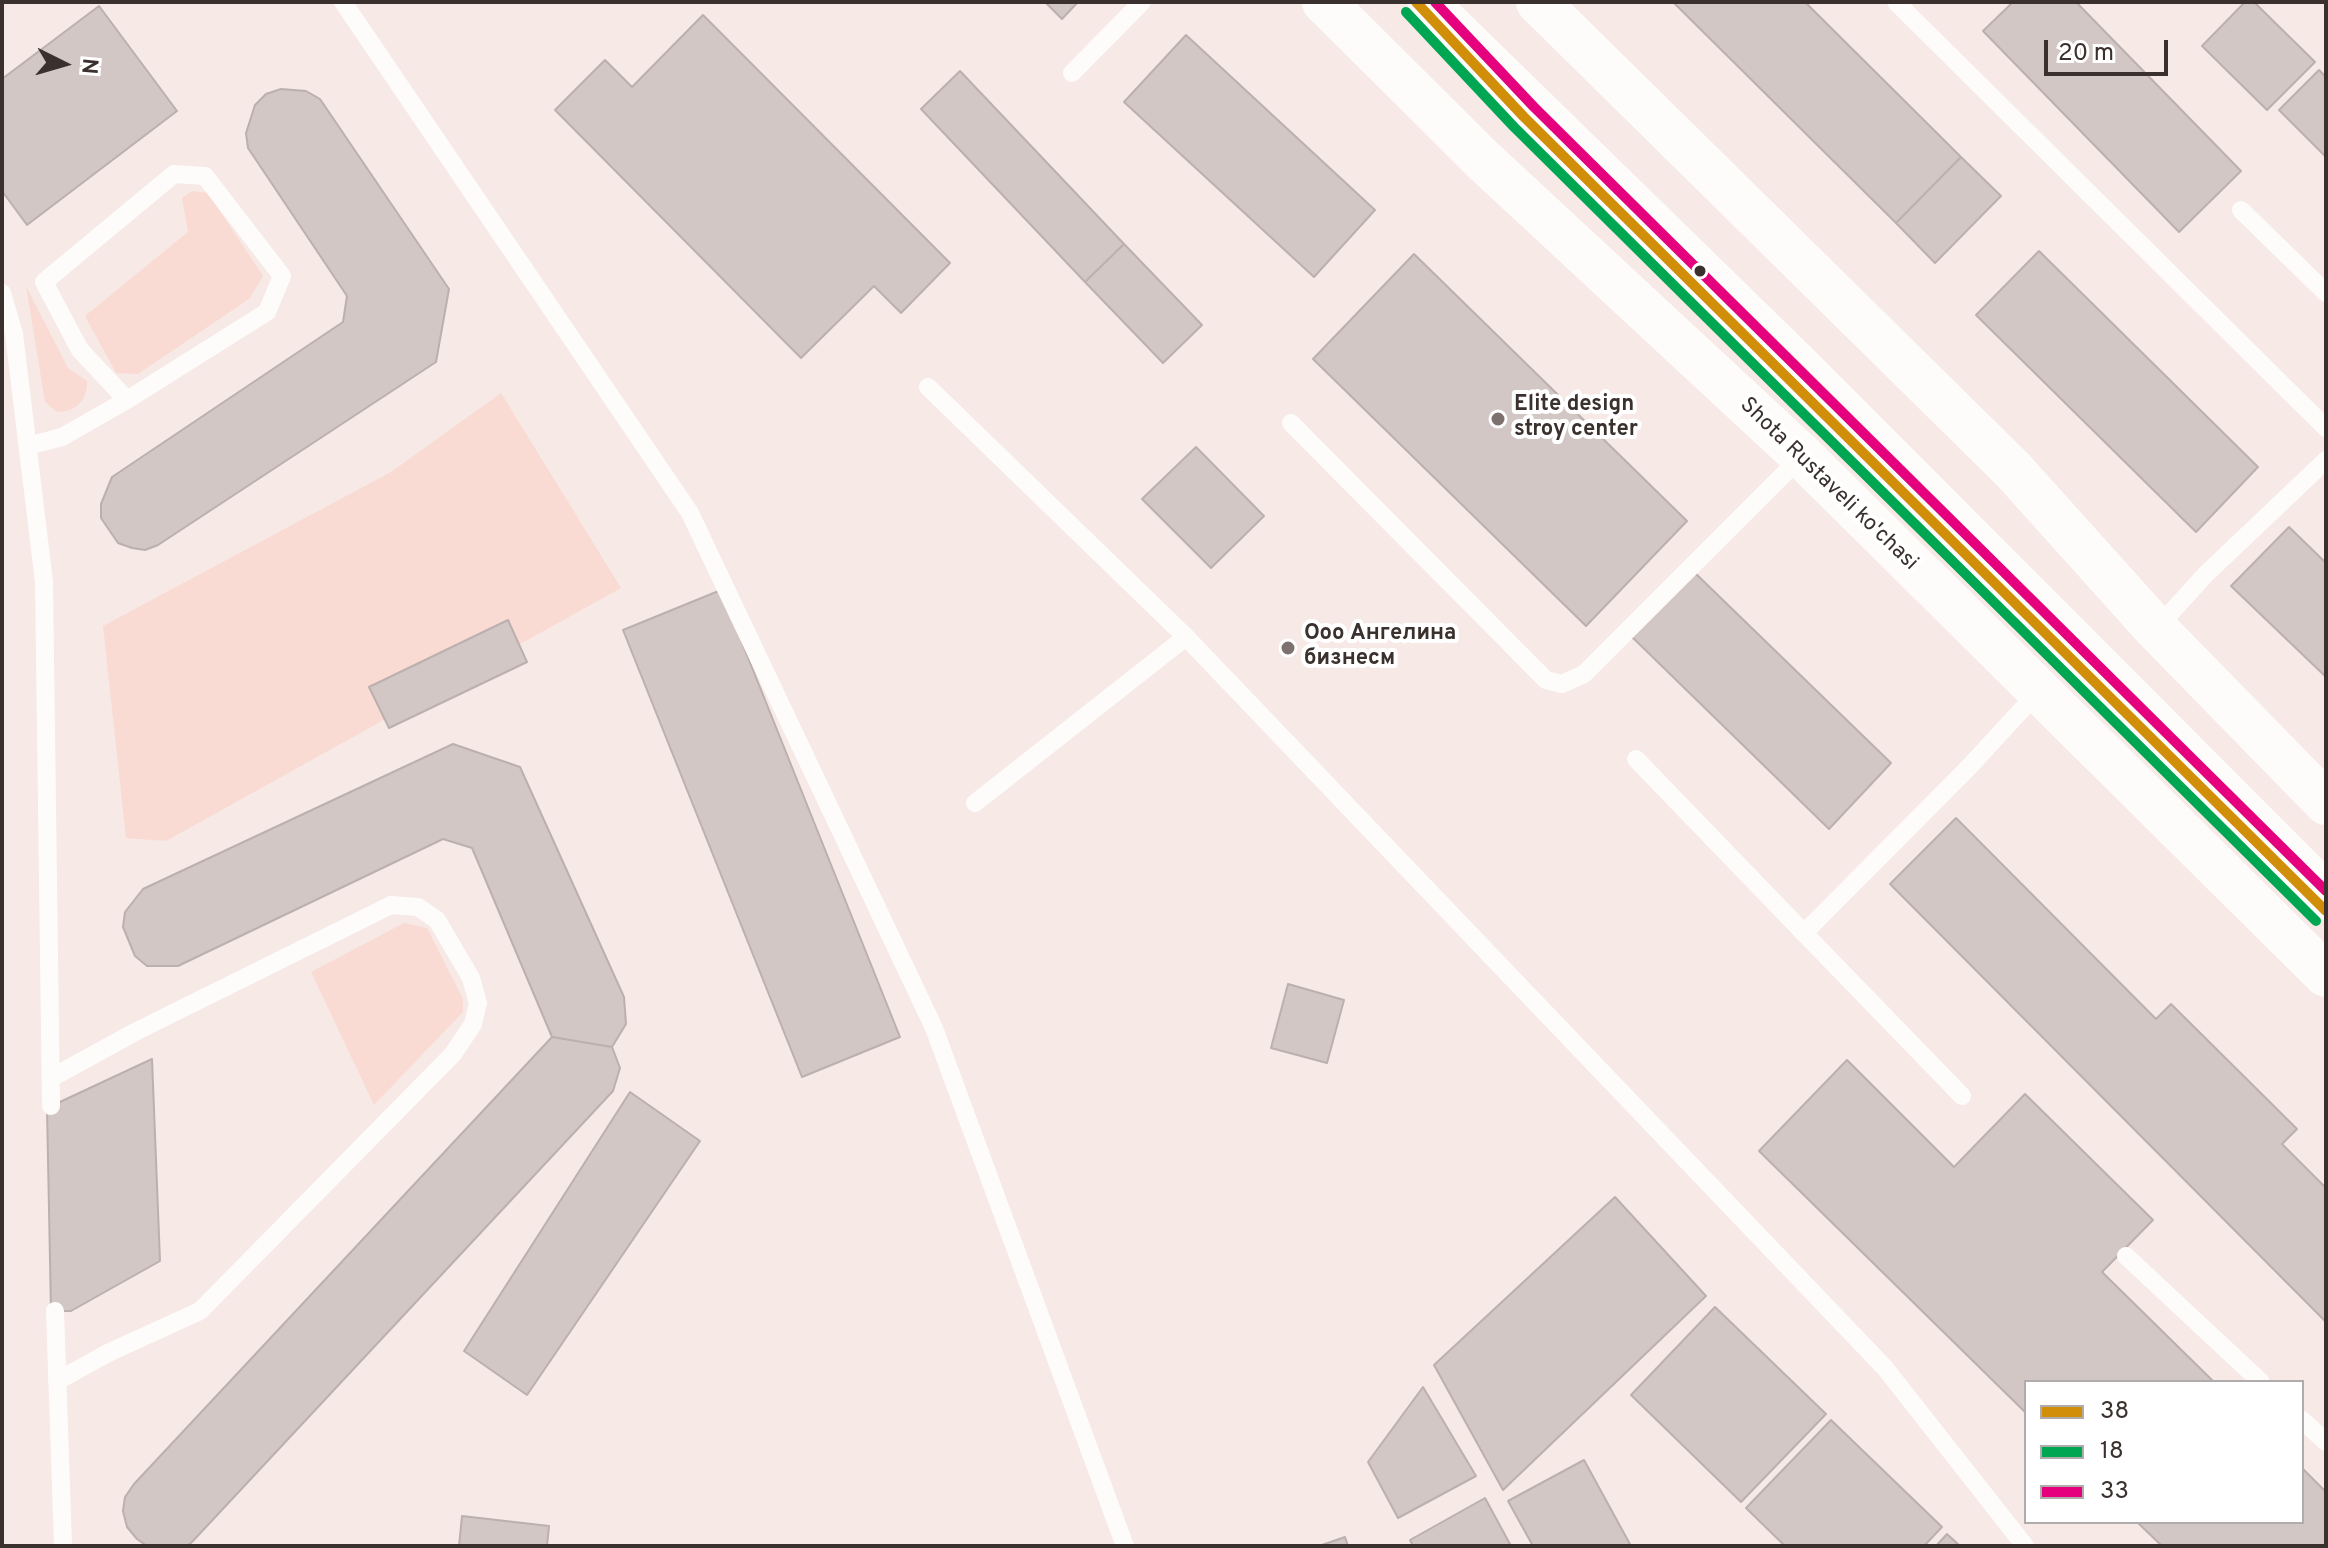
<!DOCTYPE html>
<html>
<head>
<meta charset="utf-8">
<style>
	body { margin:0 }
	#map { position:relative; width:2328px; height:1548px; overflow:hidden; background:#f6e9e6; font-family:Overpass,sans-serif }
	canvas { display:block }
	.frame { position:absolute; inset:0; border:4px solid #3a302d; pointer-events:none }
	.legend { position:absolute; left:2024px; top:1380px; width:280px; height:144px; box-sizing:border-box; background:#fff; border:2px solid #b0acab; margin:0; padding:10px 14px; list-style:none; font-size:24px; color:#3a302d }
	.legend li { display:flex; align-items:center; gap:16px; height:40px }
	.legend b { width:40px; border:2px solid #b0acab }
	.north { position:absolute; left:24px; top:24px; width:80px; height:80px; -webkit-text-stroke:6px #fff; paint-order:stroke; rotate:95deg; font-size:22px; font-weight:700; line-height:32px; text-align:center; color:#3a302d }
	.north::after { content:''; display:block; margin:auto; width:28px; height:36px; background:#3a302d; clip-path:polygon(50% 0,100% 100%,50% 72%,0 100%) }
	.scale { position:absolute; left:2044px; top:40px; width:124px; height:36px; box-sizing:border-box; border:4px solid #3a302d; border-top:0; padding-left:10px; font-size:24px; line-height:28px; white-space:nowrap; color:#3a302d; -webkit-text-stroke:6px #fff; paint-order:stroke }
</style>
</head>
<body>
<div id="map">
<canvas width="2328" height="1548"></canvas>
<div class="frame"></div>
<ul class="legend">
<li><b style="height:10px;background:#d18e09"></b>38</li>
<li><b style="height:10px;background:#00a651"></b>18</li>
<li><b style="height:10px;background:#e5007d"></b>33</li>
</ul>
<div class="north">N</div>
<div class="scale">20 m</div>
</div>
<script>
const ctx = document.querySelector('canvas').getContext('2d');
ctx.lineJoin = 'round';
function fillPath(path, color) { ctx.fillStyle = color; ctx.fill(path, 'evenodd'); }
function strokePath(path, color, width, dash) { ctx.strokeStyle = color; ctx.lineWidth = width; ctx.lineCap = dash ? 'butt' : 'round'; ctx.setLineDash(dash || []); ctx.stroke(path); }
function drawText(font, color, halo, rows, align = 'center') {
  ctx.font = font + ' Overpass,sans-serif'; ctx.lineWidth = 8; ctx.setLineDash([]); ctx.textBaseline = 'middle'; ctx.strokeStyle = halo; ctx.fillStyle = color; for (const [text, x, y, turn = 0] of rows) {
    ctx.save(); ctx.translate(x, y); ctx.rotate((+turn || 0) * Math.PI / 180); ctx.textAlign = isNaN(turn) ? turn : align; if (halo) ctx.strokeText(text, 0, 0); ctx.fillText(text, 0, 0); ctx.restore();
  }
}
fillPath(new Path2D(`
	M 192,191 L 208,193 L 263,276 L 249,299 L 138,374 L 116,373 L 85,316 L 188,232 L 182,198 Z
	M 26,286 L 68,368 L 87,381 C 88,400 76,412 57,412 L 45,402 Z
	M 501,393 L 621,588 L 166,841 L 126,838 L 103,626 L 391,472 Z
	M 404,923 L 427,928 L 463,999 L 463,1012 L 374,1105 L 311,972 Z`), '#fadbd4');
const building = new Path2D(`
	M 1045,2 L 1078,2 L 1062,19 Z
	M 1673,2 L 1805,2 L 1961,157 L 1896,223 Z
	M 2013,2 L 2076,2 L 2241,171 L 2179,232 L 1983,31 Z
	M 2245,2 L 2254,2 L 2315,62 L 2267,110 L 2202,46 Z
	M 99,6 L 177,111 L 27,225 L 2,191 L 2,79 Z
	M 703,15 L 950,263 L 901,313 L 874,286 L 801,358 L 555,110 L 605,60 L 632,87 Z
	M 1186,35 L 1375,210 L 1314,277 L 1124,102 Z
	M 2319,70 L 2326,77 L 2326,157 L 2279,110 Z
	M 960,71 L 1124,244 L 1085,282 L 921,109 Z
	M 281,89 L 306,91 L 320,99 L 449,289 L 436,362 L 158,545 L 145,550 L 132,548 L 118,543 L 101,518 L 101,504 L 112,477 L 343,322 L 347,296 L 248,148 L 246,133 L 255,105 L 266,94 Z
	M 1961,157 L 2001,196 L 1935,263 L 1896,223 Z
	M 1124,244 L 1202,325 L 1163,363 L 1085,282 Z
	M 2039,251 L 2258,467 L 2196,532 L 1976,315 Z
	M 1414,254 L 1687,521 L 1586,626 L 1313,359 Z
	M 1196,447 L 1264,516 L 1211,568 L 1142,499 Z
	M 2289,527 L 2326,563 L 2326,677 L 2231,586 Z
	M 1693,571 L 1891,763 L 1829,829 L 1631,636 Z
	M 721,590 L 900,1037 L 802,1077 L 623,630 Z
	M 508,620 L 527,662 L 389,728 L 369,687 Z
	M 453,744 L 520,767 L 624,997 L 626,1024 L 612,1047 L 552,1037 L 472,848 L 443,839 L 178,966 L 147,966 L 135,956 L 123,927 L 125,912 L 143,889 Z
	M 1956,818 L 2156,1019 L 2171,1004 L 2297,1129 L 2282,1144 L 2326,1188 L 2326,1322 L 1890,884 Z
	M 1288,984 L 1344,1000 L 1327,1063 L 1271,1048 Z
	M 552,1037 L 612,1047 L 620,1068 L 613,1091 L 192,1542 L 187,1546 L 147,1546 L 137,1539 L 127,1527 L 123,1511 L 125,1497 L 134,1484 Z
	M 152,1059 L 160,1261 L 71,1311 L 51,1311 L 47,1108 Z
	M 1847,1060 L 1954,1167 L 2025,1094 L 2153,1220 L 2102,1272 L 2214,1382 L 2026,1382 L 2026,1413 L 1759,1151 Z
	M 630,1092 L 700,1141 L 527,1395 L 464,1351 Z
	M 1615,1197 L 1706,1296 L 1503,1490 L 1434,1365 Z
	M 1715,1307 L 1826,1414 L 1741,1502 L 1631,1395 Z
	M 1423,1387 L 1476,1476 L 1398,1518 L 1368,1462 Z
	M 1831,1420 L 1942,1527 L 1924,1546 L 1785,1546 L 1746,1508 Z
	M 1584,1460 L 1631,1546 L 1533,1546 L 1508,1501 Z
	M 2302,1468 L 2326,1492 L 2326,1546 L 2162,1546 L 2137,1522 L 2302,1522 Z
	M 1485,1498 L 1511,1546 L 1413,1546 L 1410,1540 Z
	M 462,1516 L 549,1526 L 547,1546 L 459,1546 Z
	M 1947,1534 L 1960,1546 L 1936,1546 Z
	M 1345,1537 L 1348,1546 L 1319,1546 Z`);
fillPath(building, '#d2c7c4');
strokePath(building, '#bbb0ad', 2);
strokePath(new Path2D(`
	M 343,2 L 690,513 L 934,1028 L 1125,1546
	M 1416,2 L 1524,117 L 2326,911
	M 1444,2 L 1809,358 L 2326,876
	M 1896,2 L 2326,428
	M 1072,73 L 1142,2
	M 174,174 L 205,176 L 282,276 L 267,312 L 127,400 L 80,350 L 44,282 Z
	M 2241,210 L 2326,293
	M 2,293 L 14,334 L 44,582 L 51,1106
	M 928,387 L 1186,637 L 1885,1368 L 2025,1546
	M 1291,423 L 1546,680 L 1562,684 L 1584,674 L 1802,456
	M 28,446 L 62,437 L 127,400
	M 2156,629 L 2206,574 L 2326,460
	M 1636,759 L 1804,933
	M 975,803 L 1186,637
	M 51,1078 L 137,1031 L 391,905 L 418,907 L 437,920 L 471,978 L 478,1003 L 473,1024 L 453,1054 L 200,1311 L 110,1352 L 57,1381
	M 1962,1096 L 1804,933 L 1969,767 L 2038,692
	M 2126,1256 L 2261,1382
	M 55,1311 L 63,1546
	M 2302,1420 L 2326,1442`), '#fefcfb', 18);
strokePath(new Path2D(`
	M 1324,2 L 1483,160 L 1802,456 L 2326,975
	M 1538,2 L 2013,470 L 2156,629 L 2326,803`), '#fefcfb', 44);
strokePath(new Path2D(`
	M 1416,2 L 1524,117 L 2326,911`), '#d18e09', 10);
strokePath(new Path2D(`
	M 1406,12 L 1514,127 L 2316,921`), '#00a651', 10);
strokePath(new Path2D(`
	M 1435,2 L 1534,107 L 2326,891`), '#e5007d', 10);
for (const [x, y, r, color] of [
	[1700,271,7,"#3a302d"],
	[1498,419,8,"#7c716e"],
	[1288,648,8,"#7c716e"]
]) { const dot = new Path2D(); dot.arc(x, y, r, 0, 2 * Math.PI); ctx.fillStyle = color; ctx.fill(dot); strokePath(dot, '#fff', 3); }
drawText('bold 22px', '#3a302d', '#fff', [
	["Elite design",1514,406],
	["stroy center",1514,431],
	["Ооо Ангелина",1304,635],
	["бизнесм",1304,660]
], 'left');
drawText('22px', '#3a302d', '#fff', [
	["Shota Rustaveli ko'chasi",1828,485,44]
]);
</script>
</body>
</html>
